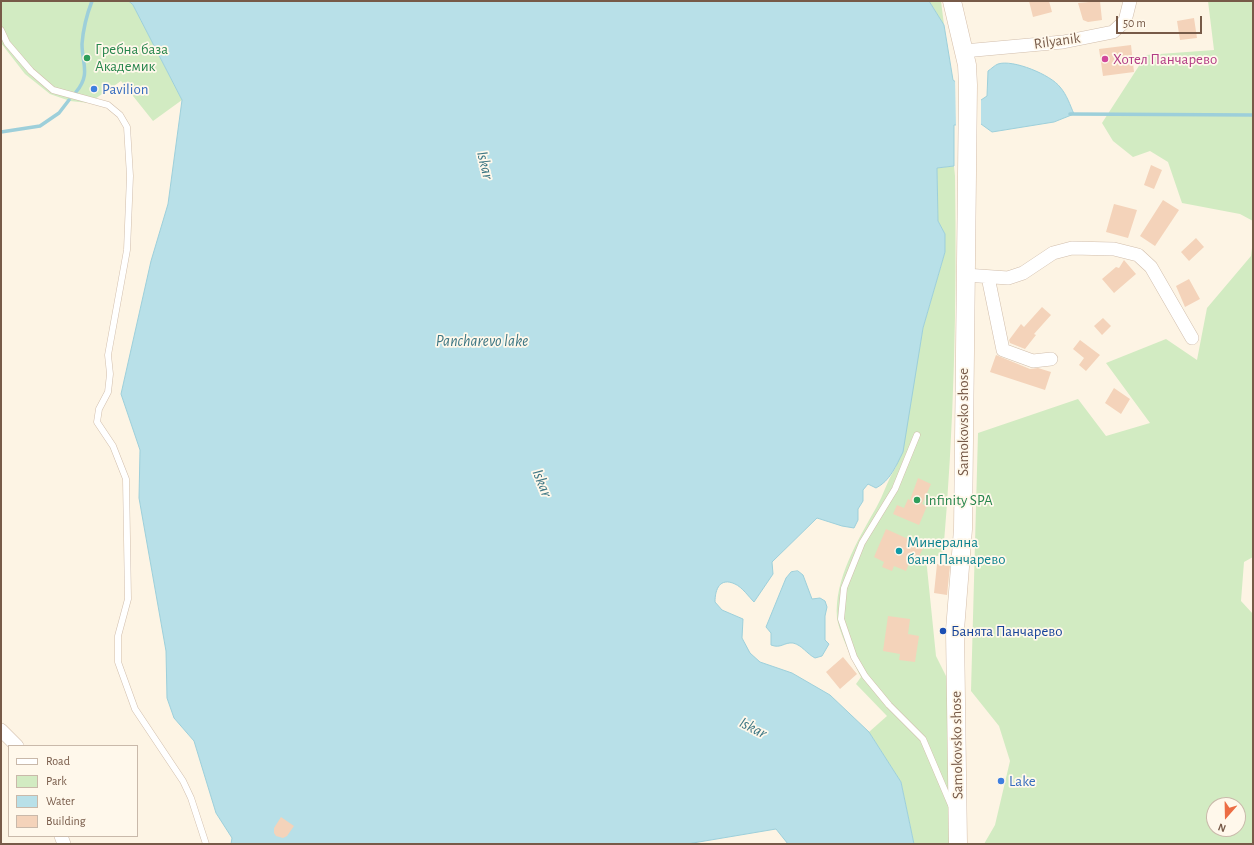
<!DOCTYPE html>
<html>
<head>
<meta charset="utf-8">
<style>
	body { margin:0 }
	#map { position:relative; width:1254px; height:845px; overflow:hidden; background:#fdf4e4; font-family:"Alegreya Sans",sans-serif }
	canvas { display:block }
	.frame { position:absolute; inset:0; border:2px solid #775a48; pointer-events:none }
	.legend { position:absolute; left:8px; top:745px; width:130px; height:92px; box-sizing:border-box; background:#fff8eb; border:1px solid #c9b9aa; margin:0; padding:5px 7px; list-style:none; font-size:12px; color:#775a48 }
	.legend li { display:flex; align-items:center; gap:8px; height:20px }
	.legend b { width:20px; border:1px solid #c9b9aa }
	.north { position:absolute; left:1206px; top:797px; width:40px; height:40px; box-sizing:border-box; background:#fff8eb; border:1px solid #c9b9aa; border-radius:50%; rotate:200deg; font-size:11px; font-weight:700; line-height:16px; text-align:center; color:#775a48 }
	.north::after { content:''; display:block; margin:auto; width:14px; height:18px; background:#ec6d44; clip-path:polygon(50% 0,100% 100%,50% 72%,0 100%) }
	.scale { position:absolute; left:1116px; top:16px; width:86px; height:18px; box-sizing:border-box; border:2px solid #775a48; border-top:0; padding-left:5px; font-size:12px; line-height:14px; white-space:nowrap; color:#775a48; -webkit-text-stroke:3px #fff8eb; paint-order:stroke }
</style>
</head>
<body>
<div id="map">
<canvas width="1254" height="845"></canvas>
<div class="frame"></div>
<ul class="legend">
<li><b style="height:5px;background:#fff"></b>Road</li>
<li><b style="height:11px;background:#d2ebc2"></b>Park</li>
<li><b style="height:11px;background:#b8e0e8"></b>Water</li>
<li><b style="height:11px;background:#f4d3ba"></b>Building</li>
</ul>
<div class="north">N</div>
<div class="scale">50 m</div>
</div>
<script>
const ctx = document.querySelector('canvas').getContext('2d');
ctx.lineJoin = 'round';
function fillPath(path, color) { ctx.fillStyle = color; ctx.fill(path, 'evenodd'); }
function strokePath(path, color, width, dash) { ctx.strokeStyle = color; ctx.lineWidth = width; ctx.lineCap = dash ? 'butt' : 'round'; ctx.setLineDash(dash || []); ctx.stroke(path); }
function drawText(font, color, halo, rows, align = 'center') {
  ctx.font = font + ' "Alegreya Sans",sans-serif'; ctx.lineWidth = 3.5; ctx.setLineDash([]); ctx.textBaseline = 'middle'; ctx.strokeStyle = halo; ctx.fillStyle = color; for (const [text, x, y, turn = 0] of rows) {
    ctx.save(); ctx.translate(x, y); ctx.rotate((+turn || 0) * Math.PI / 180); ctx.textAlign = isNaN(turn) ? turn : align; if (halo) ctx.strokeText(text, 0, 0); ctx.fillText(text, 0, 0); ctx.restore();
  }
}
fillPath(new Path2D(`
	M 1,1 L 129,1 L 133,5 L 182,100 L 153,121 L 121,81 L 89,103 L 70,101 L 50,94 L 25,74 L 1,43 Z
	M 929,1 L 941,1 L 944,25 Z
	M 1208,1 L 1253,1 L 1253,221 L 1240,214 L 1182,203 L 1168,162 L 1150,151 L 1133,157 L 1113,141 L 1102,123 L 1146,55 L 1214,50 Z
	M 954,166 L 955,176 C 957,303 954,429 943,555 L 926,558 L 936,656 L 948,680 L 949,844 L 914,844 L 901,782 L 869,732 L 887,716 L 856,684 L 861,677 C 854,664 839,632 837,618 C 834,579 858,540 876,508 C 884,494 887,481 896,467 L 923,328 L 945,252 L 945,234 L 938,221 L 937,168 Z
	M 1253,240 L 1253,557 L 1244,562 L 1241,601 L 1253,614 L 1253,844 L 984,844 L 995,825 L 1010,761 L 999,726 L 971,691 L 978,433 L 1078,399 L 1106,436 L 1150,423 L 1106,363 L 1166,339 L 1197,360 L 1207,308 L 1251,256 ZM 1214,805 L 1238,805 L 1238,829 L 1214,829 Z`), '#d2ebc2');
const water = new Path2D(`
	M 129,1 L 929,1 L 944,25 L 953,80 L 981,100 L 987,96 L 988,71 C 991,69 995,65 998,64 C 1013,59 1051,75 1060,87 C 1067,95 1070,105 1074,114 L 1054,122 L 992,132 L 981,124 L 954,125 L 954,166 L 937,168 L 938,221 L 945,234 L 945,252 L 923,328 L 903,452 C 896,466 890,481 876,488 L 868,484 L 863,490 L 863,501 L 858,509 L 858,520 L 854,528 L 842,526 L 817,518 L 772,562 L 773,574 L 754,602 C 749,597 742,587 735,584 C 720,577 715,589 715,602 L 722,610 L 743,619 L 742,638 L 750,653 L 760,662 L 792,673 L 830,695 L 869,732 L 901,782 L 914,844 L 788,844 L 776,829 L 687,844 L 231,844 L 232,838 L 216,813 L 194,741 L 174,718 L 167,698 L 166,651 L 139,498 L 140,450 L 121,394 L 151,261 L 168,204 L 182,100 L 133,5 Z
	M 798,571 L 803,575 L 812,599 L 820,598 L 825,601 L 827,607 L 825,616 L 825,640 L 829,644 L 822,656 L 815,658 C 807,654 802,645 793,643 C 784,642 781,649 771,645 L 771,633 L 766,627 L 786,578 L 791,572 Z`);
fillPath(water, '#b8e0e8');
strokePath(water, '#9dcfda', 1);
fillPath(new Path2D(`
	M 955,78 L 981,97 L 981,127 L 956,127 Z`), '#fdf4e4');
strokePath(new Path2D(`
	M 76,92 C 91,74 82,64 82,44 C 83,30 87,14 92,1
	M 1070,114 L 1253,115
	M 1,132 L 40,126 L 59,113 L 69,100`), '#9dcfda', 3.5);
fillPath(new Path2D(`
	M 1029,1 L 1049,1 L 1052,12 L 1033,17 Z
	M 1100,1 L 1102,20 L 1088,22 L 1083,20 L 1078,3 Z
	M 1194,18 L 1197,38 L 1180,40 L 1177,21 Z
	M 1131,45 L 1134,72 L 1103,76 L 1099,49 Z
	M 1151,165 L 1162,170 L 1154,189 L 1144,185 Z
	M 1163,200 L 1179,210 L 1155,246 L 1140,236 Z
	M 1114,204 L 1137,210 L 1128,238 L 1106,232 Z
	M 1196,238 L 1204,247 L 1189,261 L 1181,252 Z
	M 1124,260 L 1136,274 L 1114,293 L 1102,279 L 1116,267 L 1119,268 Z
	M 1189,279 L 1200,299 L 1185,307 L 1176,286 Z
	M 1042,307 L 1051,315 L 1034,334 L 1036,335 L 1025,349 L 1010,343 L 1009,340 L 1021,324 L 1024,327 Z
	M 1103,318 L 1111,326 L 1102,335 L 1094,326 Z
	M 1080,340 L 1100,355 L 1086,371 L 1079,365 L 1084,358 L 1073,349 Z
	M 996,355 L 1030,369 L 1038,368 L 1051,372 L 1045,390 L 990,372 Z
	M 1114,388 L 1130,399 L 1121,414 L 1105,403 Z
	M 918,478 L 931,484 L 922,504 L 927,506 L 919,525 L 893,514 L 897,505 L 904,508 L 908,499 L 910,500 Z
	M 886,529 L 924,546 L 918,559 L 912,556 L 906,571 L 894,566 L 892,571 L 882,567 L 884,562 L 874,557 Z
	M 937,564 L 950,566 L 947,595 L 934,593 Z
	M 888,616 L 910,619 L 908,634 L 919,636 L 915,662 L 899,660 L 900,654 L 883,651 Z
	M 843,657 L 857,674 L 840,689 L 826,672 Z
	M 281,817 L 294,826 L 287,836 L 283,838 L 276,836 L 274,833 L 274,828 Z`), '#f4d3ba');
const service = new Path2D(`
	M 1,30 L 7,43 L 31,71 L 53,90 L 108,105 L 120,115 L 127,127 L 130,176 L 127,250 L 108,355 L 110,374 L 108,392 L 99,409 L 97,422 L 113,446 L 126,479 L 128,599 L 118,636 L 118,662 L 135,709 L 183,781 L 191,798 L 206,844
	M 917,435 L 895,489 L 862,543 L 844,588 L 841,619 L 854,657 L 865,676 L 889,705 L 923,739 L 951,805`);
const minor = new Path2D(`
	M 964,51 L 1063,42 L 1113,32 L 1125,21 L 1130,1
	M 965,275 L 1008,278 L 1023,273 L 1053,253 L 1072,248 L 1114,249 L 1138,255 L 1151,267 L 1192,338
	M 988,277 L 1003,350 L 1033,361 L 1051,359
	M 1,730 L 17,746
	M 61,836 L 64,844`);
const secondary = new Path2D(`
	M 952,1 L 967,65 L 968,85 L 963,529 L 955,630 L 958,844`);
strokePath(service, '#d1beac', 7);
strokePath(minor, '#d1beac', 14);
strokePath(secondary, '#d4beaa', 19);
strokePath(service, '#fff', 6);
strokePath(minor, '#fff', 13);
strokePath(secondary, '#fff', 18);
for (const [x, y, r, color] of [
	[87,58,4,"#2e9e5b"],
	[1105,59,4,"#d1479c"],
	[94,89,4,"#3f7fe0"],
	[917,500,4,"#2e9e5b"],
	[899,551,4,"#0f9aa8"],
	[943,631,4,"#1a4fb4"],
	[1001,781,4,"#3f7fe0"]
]) { const dot = new Path2D(); dot.arc(x, y, r, 0, 2 * Math.PI); ctx.fillStyle = color; ctx.fill(dot); strokePath(dot, '#fff8eb', 1.5); }
drawText('15px', '#775a48', '#fff8eb', [
	["Rilyanik",1057,41,-8],
	["Samokovsko shose",963,422,-90],
	["Samokovsko shose",957,745,-91]
]);
drawText('15px', '#27864d', '#fff8eb', [
	["Гребна база",95,49],
	["Академик",95,66],
	["Infinity SPA",925,500]
], 'left');
drawText('15px', '#b23c85', '#fff8eb', [
	["Хотел Панчарево",1113,59]
], 'left');
drawText('15px', '#366cbe', '#fff8eb', [
	["Pavilion",102,89],
	["Lake",1009,781]
], 'left');
drawText('15px', '#0d838f', '#fff8eb', [
	["Минерална",907,542],
	["баня Панчарево",907,559]
], 'left');
drawText('15px', '#164399', '#fff8eb', [
	["Банята Панчарево",951,631]
], 'left');
drawText('italic 16px', '#3e7784', '#fff8eb', [
	["Iskar",485,165,76],
	["Pancharevo lake",482,341],
	["Iskar",542,483,68],
	["Iskar",753,728,27]
]);
</script>
</body>
</html>
